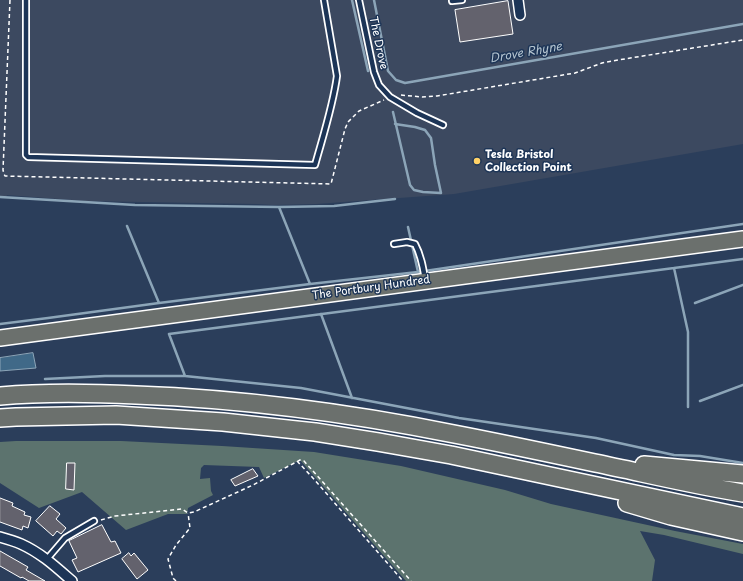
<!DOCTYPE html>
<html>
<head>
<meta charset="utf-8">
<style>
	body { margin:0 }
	canvas { display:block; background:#2b3e5b }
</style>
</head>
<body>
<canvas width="743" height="581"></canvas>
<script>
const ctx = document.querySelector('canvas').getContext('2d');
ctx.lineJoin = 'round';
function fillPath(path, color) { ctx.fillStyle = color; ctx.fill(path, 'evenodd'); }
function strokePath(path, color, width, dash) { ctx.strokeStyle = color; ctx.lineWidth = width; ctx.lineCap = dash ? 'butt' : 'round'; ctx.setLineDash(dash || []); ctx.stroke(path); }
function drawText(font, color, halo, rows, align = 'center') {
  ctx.font = font + ' "Playpen Sans",sans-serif'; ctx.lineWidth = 3; ctx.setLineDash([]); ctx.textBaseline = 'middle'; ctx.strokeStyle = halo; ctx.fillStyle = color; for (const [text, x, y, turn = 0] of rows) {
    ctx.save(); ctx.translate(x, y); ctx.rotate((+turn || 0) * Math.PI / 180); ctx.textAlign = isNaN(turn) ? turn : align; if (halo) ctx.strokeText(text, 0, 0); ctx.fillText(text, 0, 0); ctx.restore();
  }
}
fillPath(new Path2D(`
	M 0,0 L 743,0 L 743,144 L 454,194 L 316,204 L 273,205 L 257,204 L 85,201 L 7,195 L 6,198 L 0,198 Z`), '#3c4960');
fillPath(new Path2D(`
	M 16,441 L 121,441 L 222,446 L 314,452 L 401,466 L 505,490 L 551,504 L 675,531 L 743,544 L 743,554 L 664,535 L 640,531 L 655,560 L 652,581 L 406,581 L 300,460 L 264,478 L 259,467 L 204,465 L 201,468 L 200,479 L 210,478 L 211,491 L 213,495 L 188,508 L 187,514 L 168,514 L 126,530 L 82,492 L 39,508 L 0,483 L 0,442 Z`), '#5c736e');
const water = new Path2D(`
	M 33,353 L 36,368 L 0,371 L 0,358 Z`);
fillPath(water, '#406988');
strokePath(water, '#8ca5b8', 1);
strokePath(new Path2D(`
	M 352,0 L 368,71
	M 374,0 L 388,71 L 396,80 L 405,83 L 743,24
	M 393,112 L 410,185 L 414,190 L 423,192 L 441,193 L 435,165 L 431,138 L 425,130 L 415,127 L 395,124
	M 0,197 L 135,205 L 279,207 L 334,206 L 395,199
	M 279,207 L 310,284
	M 127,226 L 159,303
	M 408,227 L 418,272
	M 674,268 L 688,332 L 688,407
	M 695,303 L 743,285
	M 321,314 L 352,398
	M 0,324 L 48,318 L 159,303 L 310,284 L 418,272 L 743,224
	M 185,376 L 169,334 L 743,259
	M 45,379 L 105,376 L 185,376 L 301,388 L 459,418 L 596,438 L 674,455 L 700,456 L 743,463
	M 700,401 L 743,385`), '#8ca5b8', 2.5);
const building = new Path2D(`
	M 508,1 L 513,34 L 460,42 L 455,10 Z
	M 67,463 L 75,463 L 74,490 L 66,489 Z
	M 253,469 L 258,476 L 235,486 L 231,480 Z
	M 0,498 L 13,503 L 12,506 L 25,512 L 24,515 L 31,517 L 28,528 L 23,526 L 22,530 L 0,522 Z
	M 50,506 L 60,514 L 56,519 L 66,528 L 61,534 L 57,531 L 53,536 L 36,521 Z
	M 102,525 L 111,542 L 115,541 L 121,553 L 78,572 L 72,560 L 77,558 L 69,541 Z
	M 0,551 L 28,567 L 26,570 L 45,581 L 29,581 L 22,577 L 21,578 L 0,566 Z
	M 129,553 L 131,556 L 134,553 L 148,570 L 137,579 L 122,559 Z`);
fillPath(building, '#63626d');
strokePath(building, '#fff', 1);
const lane = new Path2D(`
	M 26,0 L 26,155 L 28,157 L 315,165 C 323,136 333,106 337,76 L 324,0
	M 359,0 L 374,72 L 379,85 L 390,97 L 417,113 L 443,125
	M 452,1 L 462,0
	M 394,244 L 407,242 L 415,244 C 421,255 423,267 425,279
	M 47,559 L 65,538 L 94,521`);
const street = new Path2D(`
	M 518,0 L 520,15
	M 0,537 C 7,539 14,541 21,544 C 41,553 56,567 72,581`);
const primary = new Path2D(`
	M 0,338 L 743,239`);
const highway = new Path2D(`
	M 0,396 C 45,392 91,393 136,395 C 243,399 350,413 454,434 C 501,443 548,453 595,463 C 644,473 693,485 743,493
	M 0,418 L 16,417 L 116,415 L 223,422 L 315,432 L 378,442 L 451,455 L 743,517
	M 644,465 L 743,474
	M 627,503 L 671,516 L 743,532`);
strokePath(lane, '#fff', 8);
strokePath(street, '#fff', 12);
strokePath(primary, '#fff', 18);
strokePath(highway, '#fff', 20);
strokePath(new Path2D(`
	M 10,0 L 3,170 L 4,174 L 5,176 L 331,184 L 345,129 L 348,122 L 359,111 L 384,100
	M 401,95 L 422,97 L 437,96 L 575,73 L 602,63 L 618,60 L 743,40
	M 297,461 L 312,477 L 403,581
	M 101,520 L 115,516 L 182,509 L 188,513 L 194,512 L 253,485 L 300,460 L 304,461 L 411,581
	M 176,581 L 173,578 L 168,559 L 176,545 L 190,528 L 188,513`), '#fff', 1.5, [4, 3]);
strokePath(lane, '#1d3557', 4.5);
strokePath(street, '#1d3557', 9);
strokePath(primary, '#6b706d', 15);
strokePath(highway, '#6b706d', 17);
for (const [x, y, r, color] of [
	[477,161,4,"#ffd166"]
]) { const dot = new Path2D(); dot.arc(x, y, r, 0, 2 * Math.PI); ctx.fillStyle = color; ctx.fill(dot); strokePath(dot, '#1d3557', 1.5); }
drawText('11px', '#fff', '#1d3557', [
	["The Drove",378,43,78],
	["The Portbury Hundred",371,288,-8]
]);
drawText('bold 11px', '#fff', '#1d3557', [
	["Tesla Bristol",485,155],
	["Collection Point",485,168]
], 'left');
drawText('italic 12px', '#b3c3cf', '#1d3557', [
	["Drove Rhyne",526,53,-10]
]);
</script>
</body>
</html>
